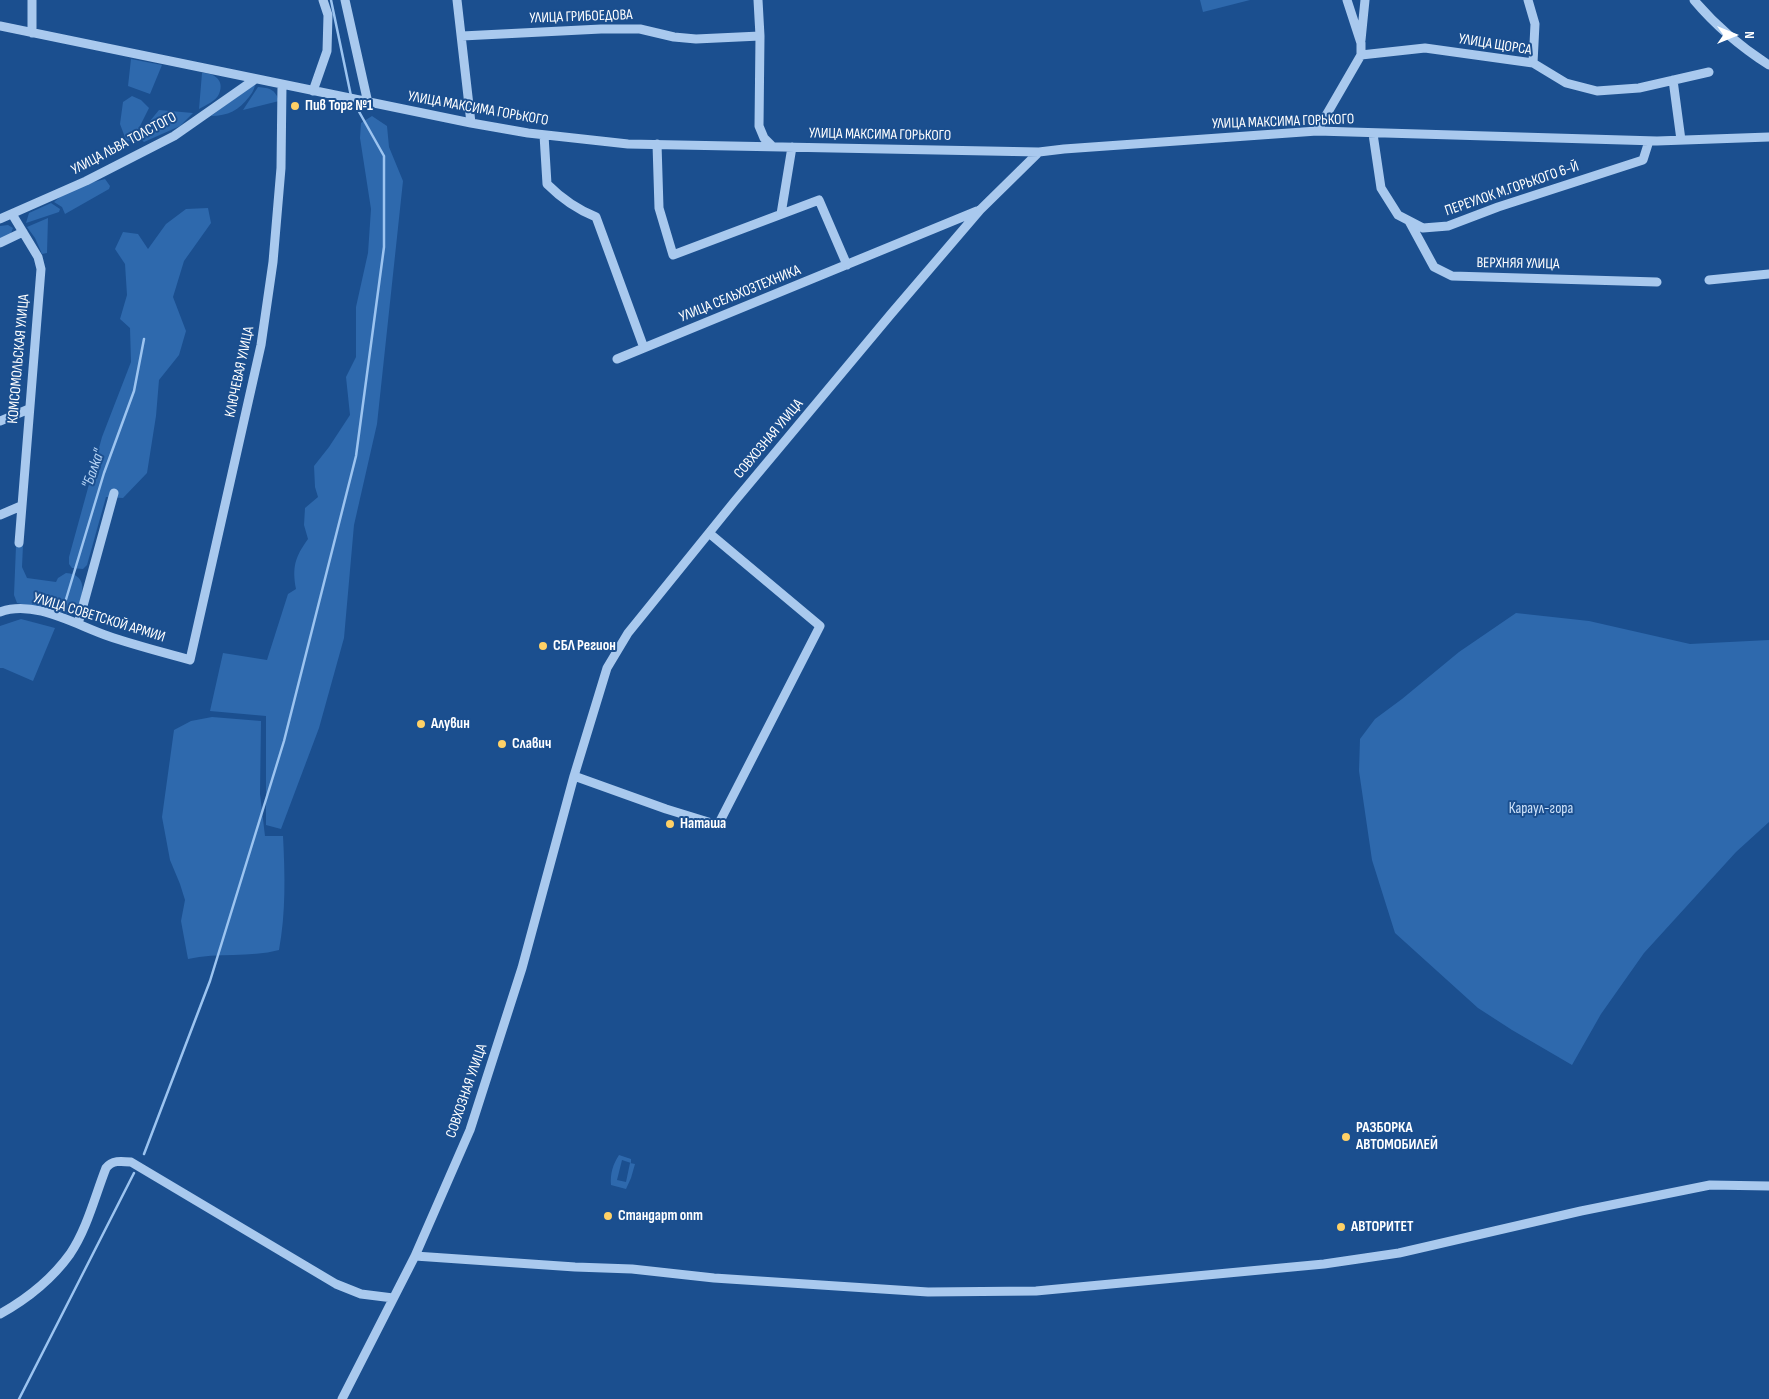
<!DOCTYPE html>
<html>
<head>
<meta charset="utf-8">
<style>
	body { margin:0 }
	#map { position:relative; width:1769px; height:1399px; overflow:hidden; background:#1b4f8f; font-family:"Sofia Sans Condensed",sans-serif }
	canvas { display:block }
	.north { position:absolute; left:1709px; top:10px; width:50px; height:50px; -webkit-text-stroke:4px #1b4f8f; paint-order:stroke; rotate:90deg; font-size:14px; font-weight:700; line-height:20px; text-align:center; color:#fff }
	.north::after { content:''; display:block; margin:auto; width:18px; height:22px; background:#fff; clip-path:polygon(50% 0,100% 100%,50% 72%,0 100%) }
</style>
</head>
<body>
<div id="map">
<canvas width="1769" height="1399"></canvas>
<div class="north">N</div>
</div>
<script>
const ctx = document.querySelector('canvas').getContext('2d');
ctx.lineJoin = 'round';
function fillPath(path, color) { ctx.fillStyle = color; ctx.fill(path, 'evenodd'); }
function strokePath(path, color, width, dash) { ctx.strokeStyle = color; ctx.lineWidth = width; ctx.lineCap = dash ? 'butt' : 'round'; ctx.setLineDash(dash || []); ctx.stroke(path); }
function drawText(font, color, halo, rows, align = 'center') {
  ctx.font = font + ' "Sofia Sans Condensed",sans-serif'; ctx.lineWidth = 4; ctx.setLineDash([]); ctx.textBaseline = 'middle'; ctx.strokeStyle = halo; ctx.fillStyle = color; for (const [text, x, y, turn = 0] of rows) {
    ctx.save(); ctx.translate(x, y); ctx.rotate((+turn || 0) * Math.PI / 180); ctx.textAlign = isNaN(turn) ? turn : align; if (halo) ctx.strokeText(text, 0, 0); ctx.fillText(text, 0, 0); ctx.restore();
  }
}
fillPath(new Path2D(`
	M 1200,0 L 1250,0 L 1203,12 Z
	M 131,59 L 162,65 L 150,94 L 128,86 Z
	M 202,73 C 214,73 225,80 219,94 C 216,101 206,105 199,109 Z
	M 255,83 C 255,89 252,93 249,97 C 239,110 228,116 211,116 Z
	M 258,87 C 270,88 275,89 279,101 L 243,110 Z
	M 132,96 L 141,100 L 149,108 L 134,138 L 130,141 L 126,140 L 120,124 L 123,102 Z
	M 159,110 L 193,113 L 180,126 L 144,142 L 141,139 L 150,121 Z
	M 372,116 L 387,126 L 389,147 L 403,181 L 377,424 L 354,525 L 344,638 L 319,728 L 281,829 L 266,825 L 266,716 L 210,711 L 223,653 L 267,660 L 288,594 L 296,589 C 292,567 295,557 308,539 L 304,525 L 305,508 L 318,497 L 315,487 L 314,466 L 329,447 L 350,415 L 346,377 L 356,357 L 356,307 L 368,253 L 371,209 L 360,138 L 361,123 Z
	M 105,179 L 110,186 L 109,189 L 65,214 L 62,207 L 54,202 C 66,190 89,183 105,179 Z
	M 51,203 L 60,209 L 59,212 L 26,223 L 29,213 Z
	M 208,208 L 211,223 L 184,261 L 173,297 L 186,331 L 179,355 L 159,380 L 156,416 L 147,473 L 123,498 L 106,497 L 87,565 L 83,569 L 72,568 L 69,564 L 69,557 L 102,437 L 131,362 L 130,328 L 120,319 L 127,295 L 125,264 L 115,249 L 123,232 L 138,234 L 148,249 L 166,224 L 186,209 Z
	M 48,218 L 47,253 L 42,254 L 35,238 L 27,227 Z
	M 8,225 L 13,228 L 11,233 L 0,241 L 0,226 Z
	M 23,545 L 22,567 L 27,578 L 56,582 L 58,578 L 66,573 C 90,575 82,596 77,612 L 69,614 L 17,603 L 14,595 L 16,546 Z
	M 1516,613 L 1589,621 L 1690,644 L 1769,640 L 1769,822 L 1736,852 L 1644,953 L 1601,1014 L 1572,1065 L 1512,1030 L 1478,1008 L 1395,933 L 1372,860 L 1359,771 L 1360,739 L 1375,719 L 1402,699 L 1459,652 Z
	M 21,619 L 55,628 L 33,681 L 3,668 L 0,668 L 0,626 Z
	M 212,717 L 261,721 L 260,794 L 265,836 L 283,836 C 285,875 286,912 279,950 C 249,958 218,952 188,959 L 181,921 L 185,900 L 180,884 L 170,860 L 162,817 L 174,730 L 191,721 Z
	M 619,1155 L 631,1159 L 631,1163 L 622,1160 L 617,1180 L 626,1182 L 630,1163 L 635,1164 L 631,1178 L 626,1189 L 611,1185 C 610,1174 613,1164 619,1155 Z`), '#2e69ad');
strokePath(new Path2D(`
	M 331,0 L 351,96
	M 64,606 L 104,473 L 134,391 L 144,339
	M 144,1154 L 210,981 L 284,741 L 356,456 L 384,247 L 384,156 L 353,101
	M 19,1399 L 134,1173`), '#9cc4f0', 2.5);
strokePath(new Path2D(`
	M 345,0 L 368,103
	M 457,0 L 471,123
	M 758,0 L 760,36 L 759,126 L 764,138 L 772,146
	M 1528,0 L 1535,24 L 1533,63
	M 1694,0 C 1715,25 1741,47 1769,65
	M 0,26 L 471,123 L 528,133 L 628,144 L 1039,152 L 1064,149 L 1317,131 L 1657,141 L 1769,137
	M 32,33 L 32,0
	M 462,36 L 601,29 L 640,29 L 674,37 L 696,39 L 760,36
	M 1361,40 L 1365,0
	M 1361,55 L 1425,48 L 1533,63 L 1566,83 L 1597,91 L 1639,88 L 1709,72
	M 1673,80 L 1681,140
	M 313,91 L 327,51 L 328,15 L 323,0
	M 1317,131 L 1361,55 L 1361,43 L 1347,0
	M 1373,134 L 1381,188 L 1398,215 L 1423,228 L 1448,226 L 1498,207 L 1643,160 L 1649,141
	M 544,135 L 547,184 C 562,199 576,209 596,217 L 644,348
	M 657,144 L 659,208 L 673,255 L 819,200 L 847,265
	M 12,214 L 38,257 L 41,269 L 19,543
	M 781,214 L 792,147
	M 0,219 L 86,181 L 174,136 L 254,80
	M 1409,221 L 1434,267 L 1452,276 L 1657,282
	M 0,243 L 23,232
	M 1709,280 L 1769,274
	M 617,359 L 977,211
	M 0,421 L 29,409
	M 0,515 L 21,506
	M 0,612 C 34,599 76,625 108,636 C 134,645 162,652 190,660 L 261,345 L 273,262 L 281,168 L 282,85
	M 78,624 L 114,493
	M 574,776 L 666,809 L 718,825 L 820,626 L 709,533
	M 415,1256 L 575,1267 L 632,1269 L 714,1278 L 928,1292 L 1036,1291 L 1324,1264 L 1399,1253 L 1581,1211 L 1710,1185 L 1769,1186
	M 0,1314 C 27,1299 52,1279 70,1254 C 87,1229 95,1196 106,1168 C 112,1160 121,1161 131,1162 L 336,1284 L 361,1294 L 393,1298
	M 342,1399 L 415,1256 L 470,1130 L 522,968 L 574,776 L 607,668 L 628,633 L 734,502 L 891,314 L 980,210 L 1039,152`), '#a9c9ee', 9);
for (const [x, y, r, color] of [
	[295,106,5,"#ffd166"],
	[543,646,5,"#ffd166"],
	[421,724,5,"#ffd166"],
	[502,744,5,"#ffd166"],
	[670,824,5,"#ffd166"],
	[1346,1137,5,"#ffd166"],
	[608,1216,5,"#ffd166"],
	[1341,1227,5,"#ffd166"]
]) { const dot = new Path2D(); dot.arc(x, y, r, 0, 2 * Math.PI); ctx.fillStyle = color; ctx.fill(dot); strokePath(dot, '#1b4f8f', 2); }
drawText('15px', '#fff', '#1b4f8f', [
	["УЛИЦА ГРИБОЕДОВА",581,17,-2],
	["УЛИЦА ЩОРСА",1495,45,9],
	["УЛИЦА МАКСИМА ГОРЬКОГО",478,109,10],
	["УЛИЦА МАКСИМА ГОРЬКОГО",1283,122,-2],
	["УЛИЦА МАКСИМА ГОРЬКОГО",880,135,1],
	["УЛИЦА ЛЬВА ТОЛСТОГО",124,144,-28],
	["ПЕРЕУЛОК М.ГОРЬКОГО 6-Й",1512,189,-19],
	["ВЕРХНЯЯ УЛИЦА",1518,264,1],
	["УЛИЦА СЕЛЬХОЗТЕХНИКА",740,294,-22],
	["КОМСОМОЛЬСКАЯ УЛИЦА",19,359,-85],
	["КЛЮЧЕВАЯ УЛИЦА",240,372,-78],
	["СОВХОЗНАЯ УЛИЦА",769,439,-50],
	["УЛИЦА СОВЕТСКОЙ АРМИИ",99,618,17],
	["СОВХОЗНАЯ УЛИЦА",467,1091,-71]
]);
drawText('bold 15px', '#fff', '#1b4f8f', [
	["Пив Торг №1",305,106],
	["СБЛ Регион",553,646],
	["Алувин",431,724],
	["Славич",512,744],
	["Наташа",680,824],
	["РАЗБОРКА",1356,1128],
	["АВТОМОБИЛЕЙ",1356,1145],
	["Стандарт опт",618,1216],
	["АВТОРИТЕТ",1351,1227]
], 'left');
drawText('15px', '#cfe3fa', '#1b4f8f', [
	["Караул-гора",1541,809]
]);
drawText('italic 16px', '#b5d3f5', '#1b4f8f', [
	["\"Балка\"",94,469,-71]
]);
</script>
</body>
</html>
